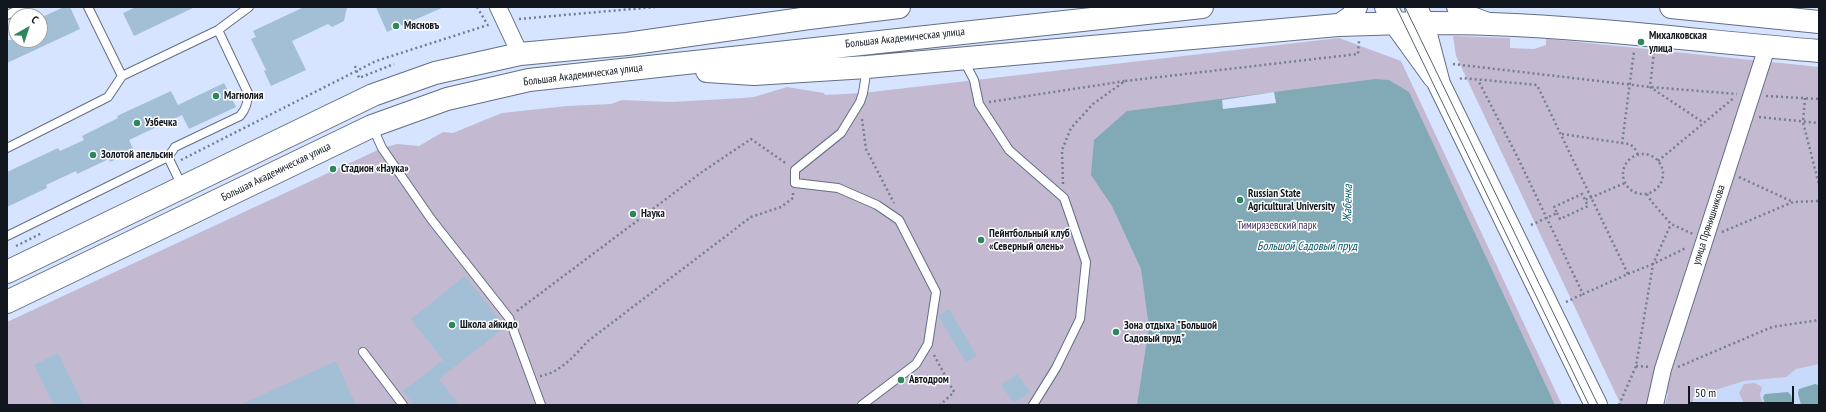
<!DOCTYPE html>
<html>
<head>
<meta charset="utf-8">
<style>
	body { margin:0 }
	#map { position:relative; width:1826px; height:412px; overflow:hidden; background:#d6e4ff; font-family:"PT Sans Narrow",sans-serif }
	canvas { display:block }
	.frame { position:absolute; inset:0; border:8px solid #11161f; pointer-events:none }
	.north { position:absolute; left:8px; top:8px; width:40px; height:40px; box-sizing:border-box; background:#fff; border:1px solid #a0a2a5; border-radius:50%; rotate:39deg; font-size:11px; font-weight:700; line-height:16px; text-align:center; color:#11161f }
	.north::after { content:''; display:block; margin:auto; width:14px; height:18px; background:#2d865c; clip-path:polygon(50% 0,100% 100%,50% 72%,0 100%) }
	.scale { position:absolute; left:1688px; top:386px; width:106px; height:18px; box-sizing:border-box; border:2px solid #11161f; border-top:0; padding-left:5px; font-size:12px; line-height:14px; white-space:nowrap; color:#11161f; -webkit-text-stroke:3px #fff; paint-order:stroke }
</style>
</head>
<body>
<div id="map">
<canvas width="1826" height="412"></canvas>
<div class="frame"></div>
<div class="north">С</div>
<div class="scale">50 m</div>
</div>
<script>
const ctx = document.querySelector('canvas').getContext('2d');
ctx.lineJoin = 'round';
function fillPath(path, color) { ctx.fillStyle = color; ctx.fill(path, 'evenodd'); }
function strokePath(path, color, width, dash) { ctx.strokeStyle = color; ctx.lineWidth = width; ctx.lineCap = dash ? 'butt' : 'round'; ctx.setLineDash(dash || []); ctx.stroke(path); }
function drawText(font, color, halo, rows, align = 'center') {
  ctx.font = font + ' "PT Sans Narrow",sans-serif'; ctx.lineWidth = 3; ctx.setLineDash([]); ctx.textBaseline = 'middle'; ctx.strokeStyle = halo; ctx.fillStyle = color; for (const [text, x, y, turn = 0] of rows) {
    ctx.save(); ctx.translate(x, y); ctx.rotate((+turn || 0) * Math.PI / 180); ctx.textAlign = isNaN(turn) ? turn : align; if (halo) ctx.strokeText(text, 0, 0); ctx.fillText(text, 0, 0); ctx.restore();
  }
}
fillPath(new Path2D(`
	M 1819,364 L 1819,405 L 1676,405 L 1679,391 Z`), '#c8dafb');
fillPath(new Path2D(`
	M 1453,36 L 1510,38 L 1510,48 L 1534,49 L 1546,45 L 1546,39 L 1550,39 L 1819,67 L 1819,364 L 1796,369 L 1786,377 L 1744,381 L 1693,397 L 1693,405 L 1665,405 L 1668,393 L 1651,395 L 1648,405 L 1621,405 L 1456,56 Z
	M 1339,38 L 1401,61 L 1562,405 L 7,405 L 7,322 L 382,148 L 397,144 L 419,146 L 443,132 L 453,133 L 502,113 L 567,106 L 611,104 L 622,100 L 670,102 L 743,98 L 754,97 L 787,87 L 824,93 L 825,95 L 863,93 Z
	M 1755,383 L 1762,387 L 1760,395 L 1763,405 L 1745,405 L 1739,393 L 1744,384 Z`), '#c3bad1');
fillPath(new Path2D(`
	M 1375,79 L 1389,80 L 1409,92 L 1555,405 L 1137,405 L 1149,327 L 1141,269 L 1112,206 L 1091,175 L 1094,140 L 1127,111 Z
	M 1815,384 L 1819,385 L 1819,405 L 1801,405 L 1798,393 L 1799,389 Z
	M 1788,392 L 1791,395 L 1793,405 L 1765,405 L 1763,397 L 1765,394 Z`), '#82a9b6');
fillPath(new Path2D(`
	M 1274,92 L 1276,103 L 1223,109 L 1222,100 Z`), '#d6e4ff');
fillPath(new Path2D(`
	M 64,7 L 70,7 L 80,29 L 7,63 L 7,40 L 40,40 L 40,18 Z
	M 136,7 L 195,7 L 134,36 L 123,13 Z
	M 304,7 L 347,7 L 344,21 L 332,27 L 328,24 L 292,41 L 306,70 L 271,86 L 264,71 L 266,70 L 251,39 L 256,37 L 253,31 Z
	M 376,7 L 444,7 L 387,32 Z
	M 224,83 L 236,107 L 189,129 L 182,115 L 129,140 L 134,151 L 110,162 L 109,159 L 77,174 L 76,171 L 46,185 L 47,188 L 7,207 L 7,172 L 58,148 L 60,151 L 84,140 L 82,136 L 118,118 L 117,116 L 171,91 L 178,105 Z
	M 465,276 L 505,327 L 439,379 L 459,405 L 414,405 L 403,391 L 443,360 L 411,319 Z
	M 949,309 L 977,356 L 966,362 L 938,316 Z
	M 58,353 L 84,405 L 54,405 L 34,365 Z
	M 336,361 L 356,405 L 240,405 Z
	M 1017,374 L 1030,392 L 1014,403 L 1001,385 Z`), '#a2bfd6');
const service = new Path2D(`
	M 88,7 L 122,76 L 218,30
	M 7,15 L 24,7
	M 963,59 L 974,80 L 979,104 L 1009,150 L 1064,198 L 1086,262 L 1080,319 L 1056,368 L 1033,405
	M 372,126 L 382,148 L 431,219 L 509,318 L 541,405
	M 7,148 L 108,97 L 122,76
	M 182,186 L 168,157 L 175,147 L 240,116 C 246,109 248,103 248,93 L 218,30 L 249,7
	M 7,236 L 168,157
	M 363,352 L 403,405
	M 862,405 L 916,364 L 928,344 L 936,292 L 899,220 L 877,205 L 838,188 L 795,183 L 795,170 L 841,133 L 860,102 L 863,93 L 867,68`);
const minor = new Path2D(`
	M 498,7 L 520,54
	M 1655,405 L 1663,369 L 1767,47`);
const tertiary = new Path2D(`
	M 1457,7 L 1469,16 L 1488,23
	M 1338,25 L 1351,16 L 1357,7`);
const secondary = new Path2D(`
	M 1386,7 L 1395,23 L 1434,77
	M 1416,7 L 1423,23 L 1439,84 L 1596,405
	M 1671,7 L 1819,22
	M 707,71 L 754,74 L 867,67 L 1338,25 C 1388,23 1439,22 1490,24 C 1600,28 1709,42 1819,51
	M 7,272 L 373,95 L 435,73 L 520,54 L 627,44 L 809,18 L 899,7
	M 7,302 L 372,126 L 447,99 L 529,80 L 1202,7`);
strokePath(service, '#626f86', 10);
strokePath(minor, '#626f86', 18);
strokePath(tertiary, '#626f86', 22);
strokePath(secondary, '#626f86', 24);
strokePath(new Path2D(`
	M 477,7 L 486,22
	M 519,19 L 655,7
	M 1654,52 L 1650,87 L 1704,123
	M 1453,64 L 1650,87 L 1737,94
	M 355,66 L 359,78 L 394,64
	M 1460,79 L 1462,78 L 1537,85 L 1628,274 L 1583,294 L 1517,156 L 1478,80
	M 1766,96 L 1819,99
	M 1805,98 L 1803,122 L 1819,185
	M 989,102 L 1125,81
	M 1759,117 L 1819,123
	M 862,119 L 866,149 L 894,203
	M 1562,134 L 1629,144 L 1634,147 L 1638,155
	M 1622,144 L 1634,51
	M1623 174a20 20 0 1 1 40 0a20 20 0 1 1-40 0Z
	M 181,160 L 376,61 L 491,24
	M 1658,161 L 1735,97
	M 1739,177 L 1793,202
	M 1063,184 L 1062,150 L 1071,128 L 1093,104 L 1125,81 L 1358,54 L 1359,41
	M 1647,194 L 1651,201 L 1671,224 L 1693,234
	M 1557,213 L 1560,219 L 1588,206 L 1585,200 L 1625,183
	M 1531,225 L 1557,213 L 1554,207 L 1582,194 L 1585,200
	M 1722,232 L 1793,202 L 1819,201
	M 16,246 L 42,233
	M 1628,274 L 1653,264 L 1686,248
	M 1566,302 L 1583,294
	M 517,311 L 702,172 L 751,139 L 787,164
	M 934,355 L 954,392 L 940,405
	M 1636,366 L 1650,367
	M 1678,367 L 1772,327 L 1819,320
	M 540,376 C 560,373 575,355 588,341 L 751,217 L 781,207 L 793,198 L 793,193
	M 1619,405 L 1636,366 L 1653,264 L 1671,224`), '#747e90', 2.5, [2, 3]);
strokePath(service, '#fff', 8);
strokePath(minor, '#fff', 16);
strokePath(tertiary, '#fff', 20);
strokePath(secondary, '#fff', 22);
strokePath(new Path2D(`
	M 1396,7 L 1589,405
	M 1405,7 L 1598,405`), '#58606f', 1);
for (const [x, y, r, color] of [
	[396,26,4,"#2d865c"],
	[1641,42,4,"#2d865c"],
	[216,96,4,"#2d865c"],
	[137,123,4,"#2d865c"],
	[93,155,4,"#2d865c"],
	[333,169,4,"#2d865c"],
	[1240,200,4,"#2d865c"],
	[633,214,4,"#2d865c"],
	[981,240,4,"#2d865c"],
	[452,325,4,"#2d865c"],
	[1116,332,4,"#2d865c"],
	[901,380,4,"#2d865c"]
]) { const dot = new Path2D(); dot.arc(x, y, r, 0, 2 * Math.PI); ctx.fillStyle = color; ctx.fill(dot); strokePath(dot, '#fff', 1.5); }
drawText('bold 11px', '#11161f', '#fff', [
	["Мясновъ",404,26],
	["Михалковская",1649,36],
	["улица",1649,49],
	["Магнолия",224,96],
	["Узбечка",145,123],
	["Золотой апельсин",101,155],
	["Стадион «Наука»",341,169],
	["Russian State",1248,194],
	["Agricultural University",1248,207],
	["Наука",641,214],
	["Пейнтбольный клуб",989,234],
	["«Северный олень»",989,247],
	["Школа айкидо",460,325],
	["Зона отдыха \"Большой",1124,326],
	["Садовый пруд\"",1124,339],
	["Автодром",909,380]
], 'left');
drawText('11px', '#11161f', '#fff', [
	["Большая Академическая улица",905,38,-6],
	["Большая Академическая улица",583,75,-7],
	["Большая Академическая улица",276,172,-26],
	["улица Прянишникова",1709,225,-72]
]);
drawText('11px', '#44305b', '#fff', [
	["Тимирязевский парк",1277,226]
]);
drawText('italic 12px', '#03566a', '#fff', [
	["Жабенка",1348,203,-89],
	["Большой Садовый пруд",1307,247]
]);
</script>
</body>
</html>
